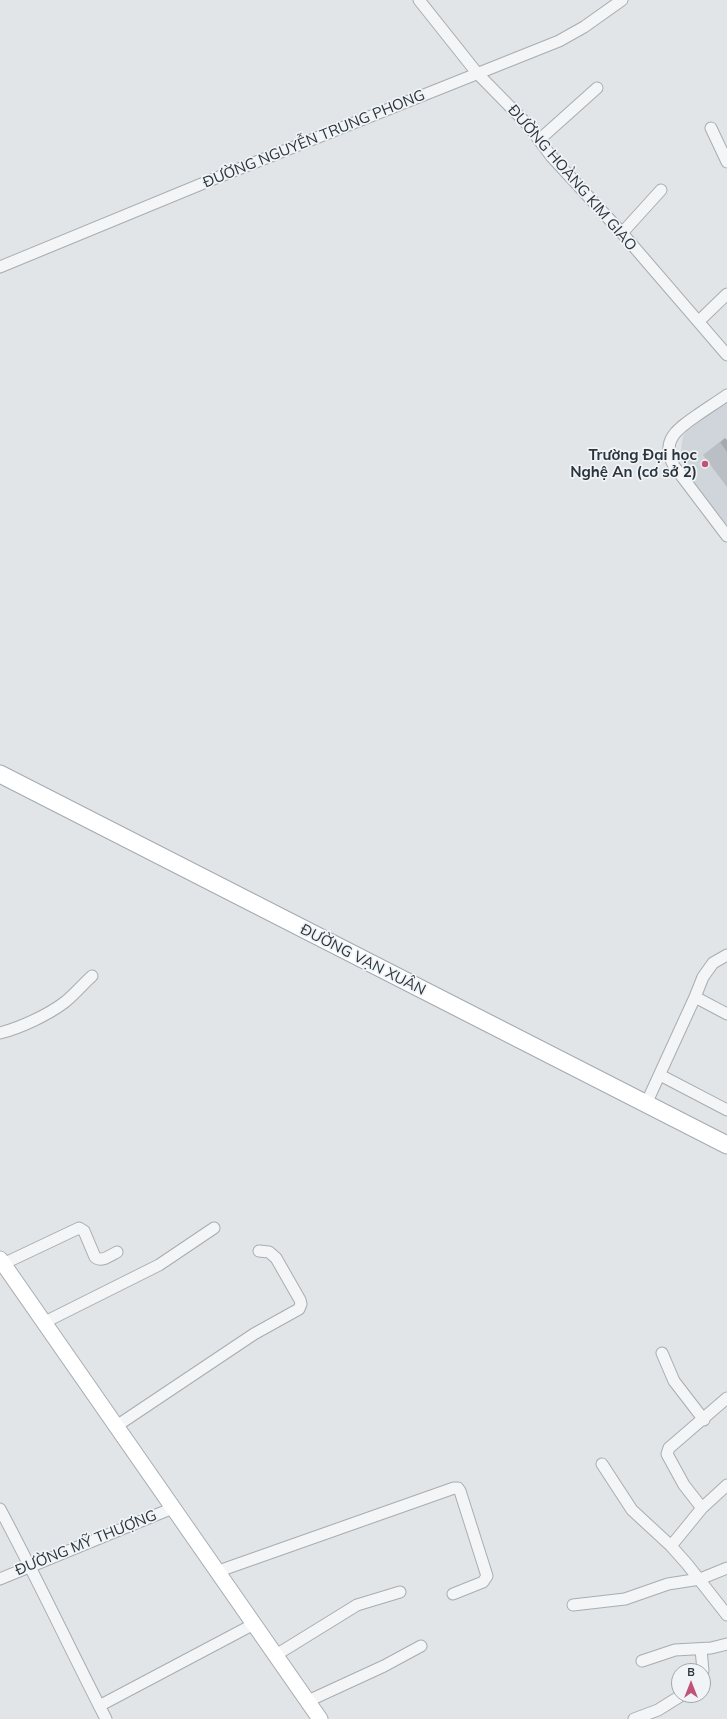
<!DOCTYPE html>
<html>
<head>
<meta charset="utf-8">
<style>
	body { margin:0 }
	#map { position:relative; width:727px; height:1719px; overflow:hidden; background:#e1e5e8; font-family:Mulish,sans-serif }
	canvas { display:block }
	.north { position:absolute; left:671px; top:1663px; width:40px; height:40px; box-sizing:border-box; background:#f0f4f6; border:1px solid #a1a8ac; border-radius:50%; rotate:0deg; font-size:11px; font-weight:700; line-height:16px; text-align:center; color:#2b353e }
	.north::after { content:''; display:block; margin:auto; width:14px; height:18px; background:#c15376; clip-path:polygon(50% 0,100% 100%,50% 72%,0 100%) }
</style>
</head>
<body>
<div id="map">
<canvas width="727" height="1719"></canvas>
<div class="north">B</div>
</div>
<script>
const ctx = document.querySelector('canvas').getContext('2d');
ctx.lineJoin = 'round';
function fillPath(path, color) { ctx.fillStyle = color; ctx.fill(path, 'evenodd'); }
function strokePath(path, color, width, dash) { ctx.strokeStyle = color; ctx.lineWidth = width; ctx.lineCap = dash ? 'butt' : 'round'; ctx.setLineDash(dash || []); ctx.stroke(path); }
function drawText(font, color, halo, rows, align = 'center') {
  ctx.font = font + ' Mulish,sans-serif'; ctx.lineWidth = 3.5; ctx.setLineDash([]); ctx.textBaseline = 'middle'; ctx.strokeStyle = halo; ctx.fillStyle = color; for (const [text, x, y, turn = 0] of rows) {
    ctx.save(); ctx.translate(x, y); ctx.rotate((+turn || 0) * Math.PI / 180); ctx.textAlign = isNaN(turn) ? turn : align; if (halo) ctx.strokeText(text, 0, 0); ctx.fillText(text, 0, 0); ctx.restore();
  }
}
fillPath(new Path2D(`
	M 727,397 L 727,525 L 684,470 L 681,450 L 683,436 L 687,430 Z`), '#cfd5da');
fillPath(new Path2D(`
	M 725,438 L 727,440 L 727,485 L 704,455 Z`), '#0003');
fillPath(new Path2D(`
	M 720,442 L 727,452 L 727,487 L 703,455 Z`), '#b9bfc4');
const street = new Path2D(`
	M 419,0 L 477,73 L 528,125 L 551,156 L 622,233 L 727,355
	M 711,128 L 727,162
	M 539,140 L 597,88
	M 622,233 L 661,190
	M 0,267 L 216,178 L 559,41 L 584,27 L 622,0
	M 699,321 L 727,294
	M 727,395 C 717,402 706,409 696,416 C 677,429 660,441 674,466 L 727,536
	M 695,997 L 727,1014
	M 0,1033 C 20,1028 48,1015 65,1002 C 75,994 83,984 92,976
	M 660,1075 L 727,1110
	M 646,1104 L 695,997 L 703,977 L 713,963 L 727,955
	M 3,1264 L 79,1228 L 84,1231 L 95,1257 C 101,1263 111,1255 117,1252
	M 43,1323 L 159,1265 L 214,1228
	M 662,1353 L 674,1381 L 704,1420
	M 115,1427 L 254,1334 L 299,1309 L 301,1304 L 300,1300 L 276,1258 L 269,1252 L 259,1251
	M 602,1464 L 632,1510 L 671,1546 L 687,1564 L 727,1615
	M 702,1508 L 684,1485 L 667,1454 L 669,1448 L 727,1398
	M 0,1509 C 37,1578 70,1649 106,1719
	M 671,1546 L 702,1508 L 727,1485
	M 216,1572 L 454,1488 L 458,1488 L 460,1491 L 487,1576 L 483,1582 L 453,1594
	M 0,1579 L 173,1508
	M 573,1605 L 625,1599 L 668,1584 L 700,1579 L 727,1568
	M 701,1649 L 703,1671
	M 276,1655 L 357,1605 L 400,1592
	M 642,1661 L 675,1650 L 711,1648 L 727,1644
	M 308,1701 L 384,1666 L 421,1646
	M 99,1706 L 254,1624
	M 634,1719 L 658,1710 L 682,1695`);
const secondary = new Path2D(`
	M 0,1259 L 320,1719`);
const primary = new Path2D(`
	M 0,774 L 727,1145`);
strokePath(street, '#a7adb2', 13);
strokePath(secondary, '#a7adb2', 17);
strokePath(primary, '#a2abb3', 19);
strokePath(street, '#f3f5f7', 11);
strokePath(secondary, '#fff', 15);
strokePath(primary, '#fff', 17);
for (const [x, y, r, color] of [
	[705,464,4,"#c15376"]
]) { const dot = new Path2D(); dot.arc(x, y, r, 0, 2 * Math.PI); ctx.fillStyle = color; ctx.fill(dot); strokePath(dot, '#f0f4f6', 1.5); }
drawText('15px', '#2b353e', '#f0f4f6', [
	["ĐƯỜNG NGUYỄN TRUNG PHONG",314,139,-22],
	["ĐƯỜNG HOÀNG KIM GIAO",572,178,49],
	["ĐƯỜNG VẠN XUÂN",363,960,27],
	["ĐƯỜNG MỸ THƯỢNG",86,1543,-22]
]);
drawText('bold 15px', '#2b353e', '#f0f4f6', [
	["Trường Đại học",697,455],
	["Nghệ An (cơ sở 2)",697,472]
], 'right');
</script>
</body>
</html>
